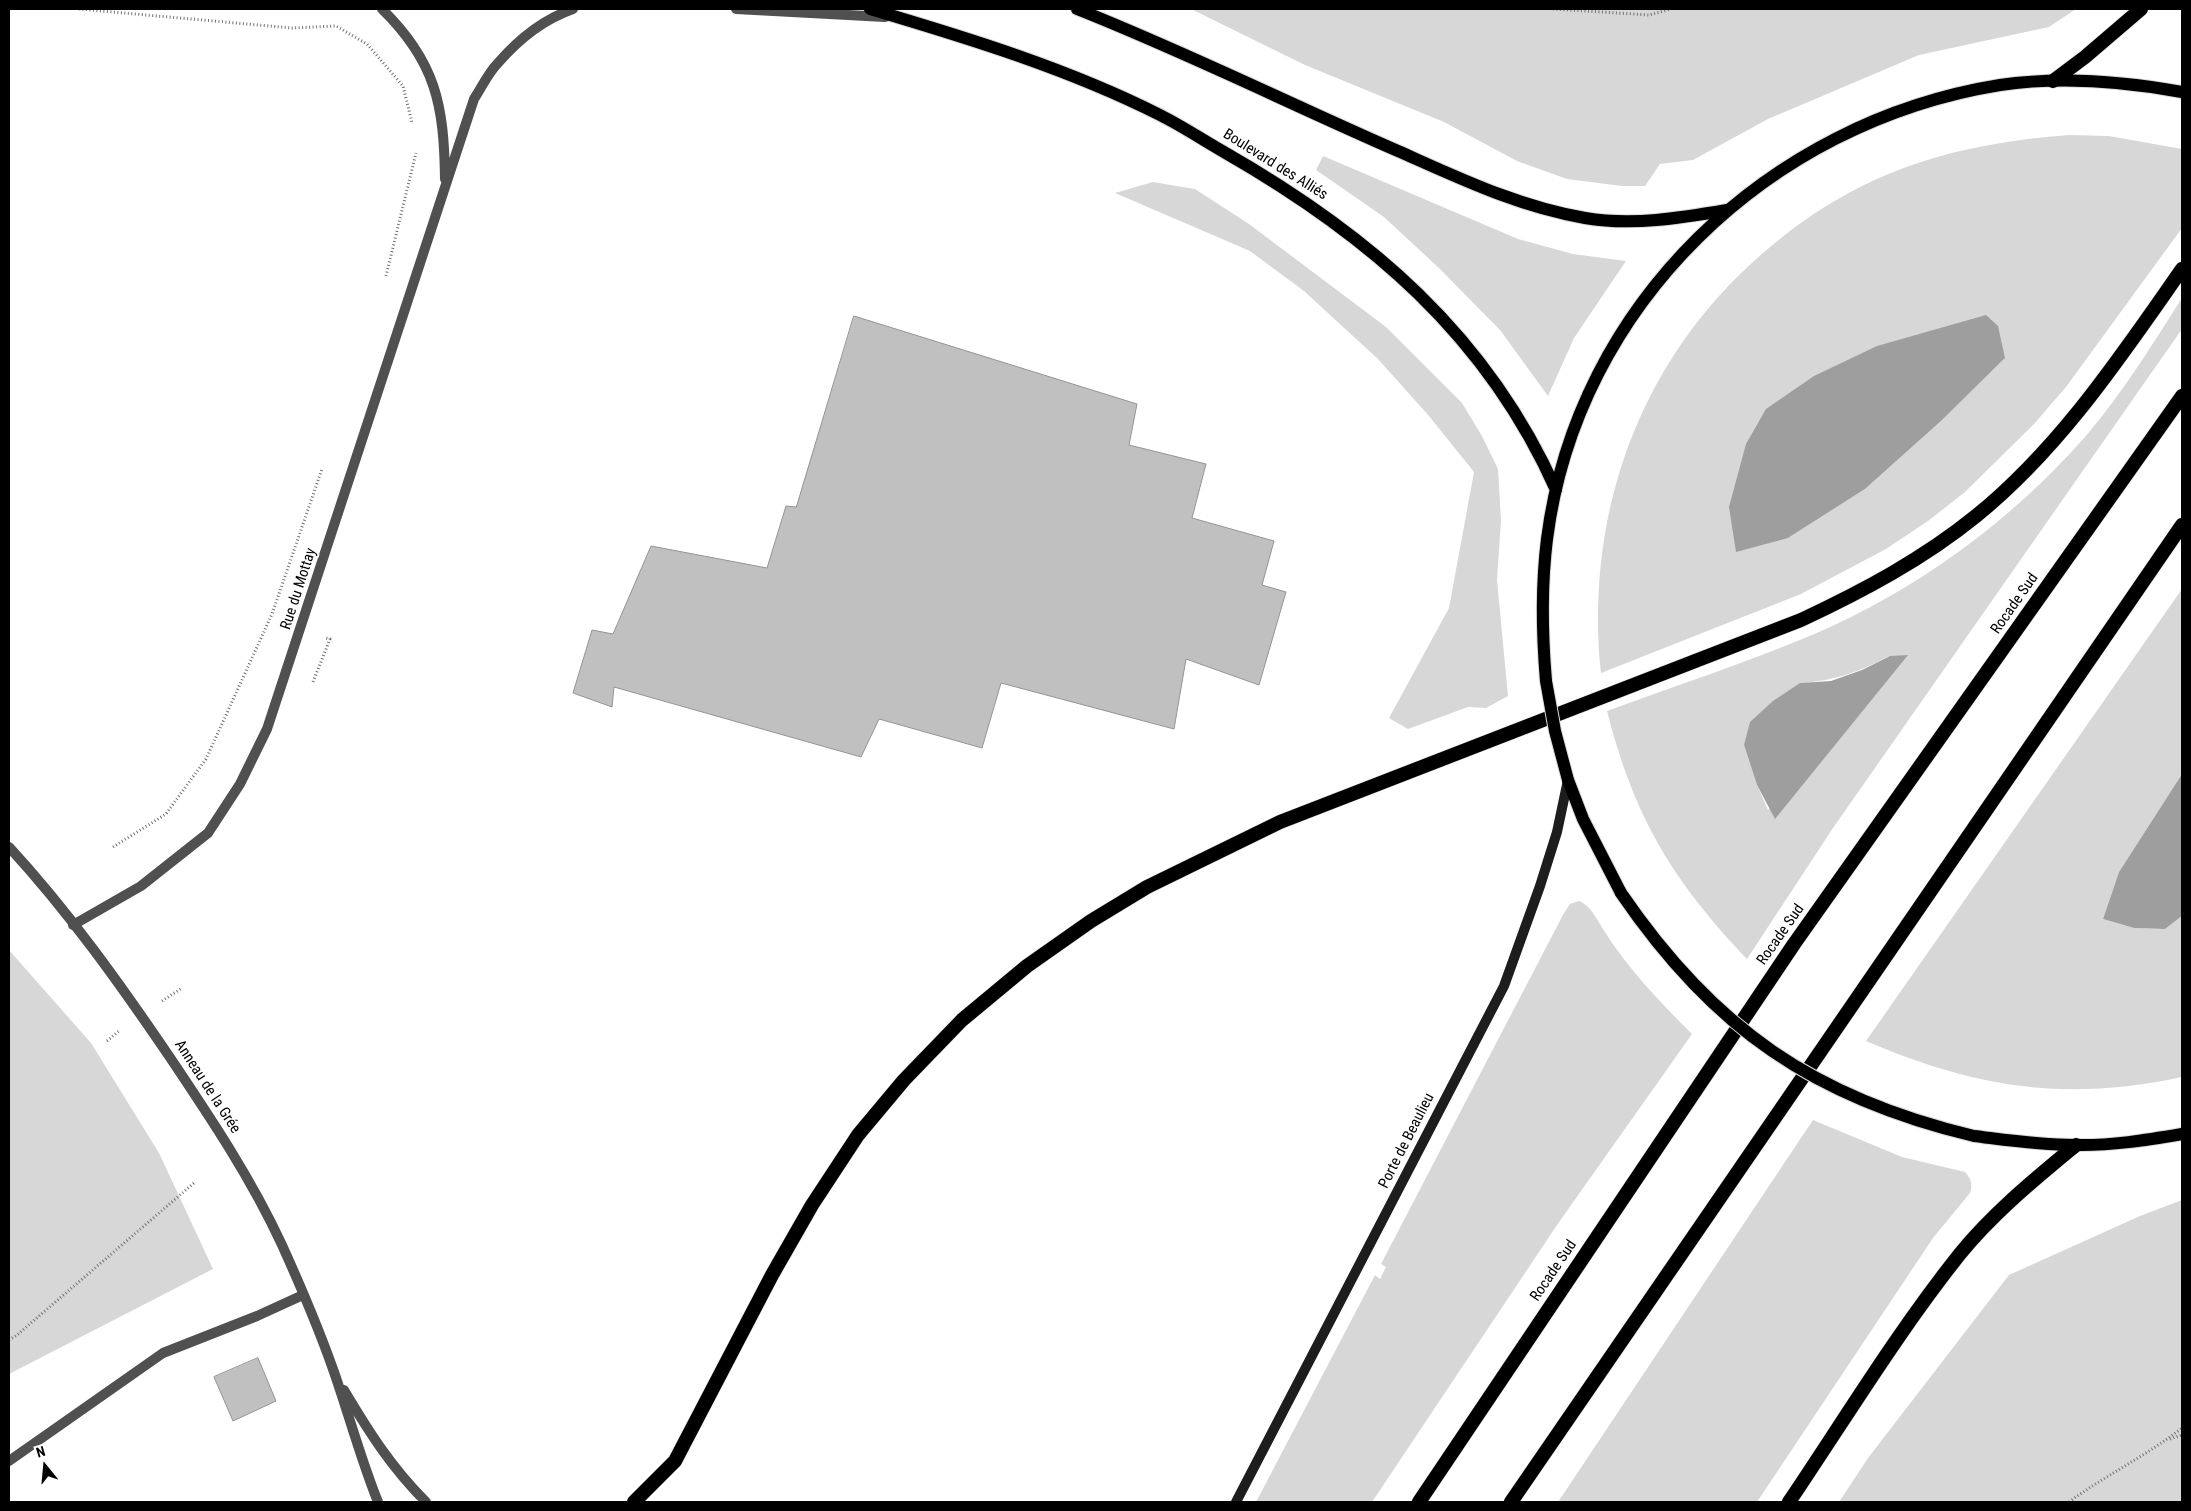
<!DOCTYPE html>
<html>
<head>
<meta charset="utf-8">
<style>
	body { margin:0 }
	#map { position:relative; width:2191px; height:1511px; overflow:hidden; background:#fff; font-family:"Roboto Condensed",sans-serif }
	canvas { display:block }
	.frame { position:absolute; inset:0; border:10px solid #000; pointer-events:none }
	.north { position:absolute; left:20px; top:1441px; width:50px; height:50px; -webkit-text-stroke:4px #fff; paint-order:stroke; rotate:343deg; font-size:14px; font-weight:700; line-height:20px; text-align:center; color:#000 }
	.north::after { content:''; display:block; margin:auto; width:18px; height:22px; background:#000; clip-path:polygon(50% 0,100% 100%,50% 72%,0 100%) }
</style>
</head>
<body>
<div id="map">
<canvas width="2191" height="1511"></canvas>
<div class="frame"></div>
<div class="north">N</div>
</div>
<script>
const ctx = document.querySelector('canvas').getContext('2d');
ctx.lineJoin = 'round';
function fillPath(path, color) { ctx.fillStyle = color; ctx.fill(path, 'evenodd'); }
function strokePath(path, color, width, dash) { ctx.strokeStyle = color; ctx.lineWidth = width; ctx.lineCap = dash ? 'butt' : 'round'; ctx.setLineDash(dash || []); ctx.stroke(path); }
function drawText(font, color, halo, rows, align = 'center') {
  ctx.font = font + ' "Roboto Condensed",sans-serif'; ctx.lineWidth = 4; ctx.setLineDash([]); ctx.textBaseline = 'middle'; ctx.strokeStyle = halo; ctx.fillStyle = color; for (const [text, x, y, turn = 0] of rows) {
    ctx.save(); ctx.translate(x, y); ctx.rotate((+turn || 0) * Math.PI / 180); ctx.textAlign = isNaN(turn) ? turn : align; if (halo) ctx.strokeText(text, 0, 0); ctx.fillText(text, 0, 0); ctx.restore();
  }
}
fillPath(new Path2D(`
	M 1191,9 L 2076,9 L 2049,27 L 1919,55 L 1768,119 L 1693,160 L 1660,164 L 1645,186 L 1622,186 L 1567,179 L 1517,161 L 1444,122 L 1305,65 Z
	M 2069,135 L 2109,136 L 2182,149 L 2182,228 L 2066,387 L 2034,424 L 1965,492 L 1928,521 L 1886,549 L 1801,594 L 1601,673 C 1584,507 1644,349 1775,243 C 1816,209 1864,181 1915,164 C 1965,147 2016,139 2069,135 ZM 2005,358 L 1941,421 L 1865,489 L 1788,538 Z
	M 1323,156 L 1518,239 L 1573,254 L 1626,261 L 1574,338 L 1548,396 L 1500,330 L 1440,269 L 1384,217 L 1316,170 Z
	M 1153,182 L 1195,189 L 1249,224 L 1386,327 L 1462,403 L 1482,436 L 1498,469 L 1501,520 L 1497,580 L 1508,696 L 1486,708 L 1468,707 L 1408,729 L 1389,718 L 1449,608 L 1474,472 L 1429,416 L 1378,359 L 1304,291 L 1250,251 L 1115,193 Z
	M 2182,298 L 2182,329 L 1833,828 L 1747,959 C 1672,880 1634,817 1607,711 C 1675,686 1745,663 1812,635 C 1916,591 2011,521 2085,437 C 2122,394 2152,345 2182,298 ZM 1889,656 L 1768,810 L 1757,785 L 1744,745 L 1800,683 C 1838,680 1856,673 1889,656 Z
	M 2182,589 L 2182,774 L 2119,872 L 2103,919 L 2134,928 L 2165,929 L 2182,916 L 2182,1077 C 2065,1102 1976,1088 1866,1041 Z
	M 1579,901 C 1591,906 1596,918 1603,929 C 1628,969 1659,1001 1692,1034 L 1557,1225 L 1372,1502 L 1256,1502 L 1375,1275 L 1380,1279 L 1386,1267 L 1381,1264 L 1564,913 L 1570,904 Z
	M 9,950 L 91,1043 L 159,1153 L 213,1269 L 9,1374 Z
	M 1813,1120 L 1902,1157 L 1965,1172 C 1971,1179 1973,1184 1970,1193 L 1933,1238 L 1757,1502 L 1558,1502 Z
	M 2182,1200 L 2182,1502 L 1839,1502 L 1868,1458 L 2009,1275 L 2140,1216 Z`), '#d7d7d7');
fillPath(new Path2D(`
	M 1986,315 L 1998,326 L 2005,358 L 1941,421 L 1865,489 L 1788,538 L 1736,552 L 1729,507 L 1746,444 L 1766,409 L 1814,376 L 1877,346 Z
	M 1908,655 L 1775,819 L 1757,785 L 1744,745 L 1750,722 L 1773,701 L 1800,683 L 1831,681 L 1862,670 L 1890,656 Z
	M 2182,774 L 2182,916 L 2165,929 L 2134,928 L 2103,919 L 2119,872 Z`), '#9e9e9e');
const building = new Path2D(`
	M 854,316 L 1137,404 L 1129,445 L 1206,464 L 1192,518 L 1274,541 L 1262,585 L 1286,592 L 1259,685 L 1186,659 L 1174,729 L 1001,683 L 982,748 L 879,719 L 861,757 L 614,687 L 612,707 L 573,693 L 592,630 L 613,634 L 651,546 L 767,568 L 786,506 L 796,507 Z
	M 258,1358 L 276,1401 L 233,1421 L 214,1377 Z`);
fillPath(building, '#c0c0c0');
strokePath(building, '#949494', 1);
const primary = new Path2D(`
	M 870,9 C 968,38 1069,69 1160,115 C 1182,126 1203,140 1224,152 C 1369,235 1487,335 1556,490
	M 1077,9 C 1186,52 1290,104 1398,151 C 1459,178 1519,207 1585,218 C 1633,226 1680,218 1727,210
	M 1546,681 C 1542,634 1541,587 1547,539 C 1577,304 1769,122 2000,85 C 2061,76 2122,81 2182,92
	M 1568,780 L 1583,819 L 1621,893
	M 1974,1136 C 2007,1140 2040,1145 2074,1145 C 2110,1146 2147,1140 2182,1134`);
const trunk = new Path2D(`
	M 2053,81 L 2085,57 L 2141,9
	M 634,1502 L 675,1461 L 772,1275 L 812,1205 L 858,1135 L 904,1080 L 962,1020 L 1027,966 L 1091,921 L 1147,887 L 1280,822 L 1801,620 C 1863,591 1923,559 1976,516 C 2060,448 2121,356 2182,269
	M 1419,1502 L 1794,944 L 2182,396
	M 1511,1502 L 2182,525
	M 1789,1502 C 1845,1419 1897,1333 1959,1255 C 1993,1213 2035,1179 2076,1145`);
strokePath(primary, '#dbdbdb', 14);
strokePath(trunk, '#dbdbdb', 15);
strokePath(new Path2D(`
	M 79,9 L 292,28 L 336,26 L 367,44 L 403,86 L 412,123
	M 1553,9 L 1649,15 L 1671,9
	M 386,276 L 416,153
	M 313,682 L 330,639 L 325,638
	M 113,847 L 166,814 L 206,759 L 272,614 L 322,469
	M 162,1001 L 182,988
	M 107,1041 L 120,1030
	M 9,1340 L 17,1335 L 194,1183
	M 2170,1439 L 2182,1435
	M 2069,1502 C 2106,1475 2146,1456 2182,1428`), '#727272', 3, [1, 2.5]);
strokePath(new Path2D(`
	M 9,1461 L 163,1353 L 257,1316 L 303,1295`), '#505050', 10);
strokePath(new Path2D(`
	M 382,9 C 436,62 444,105 445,179
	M 736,9 L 885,17
	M 9,847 C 68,911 120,984 169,1056 C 210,1117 251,1178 282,1245 C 301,1287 319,1329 334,1372 C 349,1415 361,1460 378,1502
	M 73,925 L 141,886 L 208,833 L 240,784 L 267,729 L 474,99 C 482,87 488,73 498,63 C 518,40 544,19 573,9
	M 344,1390 C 369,1432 391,1467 426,1502`), '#505050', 10);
strokePath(new Path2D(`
	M 1236,1502 L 1504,986 L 1540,886 L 1557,832 L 1568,780`), '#1d1d1d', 10);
strokePath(primary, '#000', 12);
strokePath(trunk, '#000', 14);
const primaryBridge = new Path2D(`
	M 1546,681 L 1555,731 L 1568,780
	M 1621,893 C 1713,1028 1814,1098 1974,1136`);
strokePath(primaryBridge, '#dbdbdb', 14, []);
strokePath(primaryBridge, '#000', 12);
drawText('15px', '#000', '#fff', [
	["Boulevard des Alliés",1275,165,32],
	["Rue du Mottay",299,589,-72],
	["Rocade Sud",2015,604,-55],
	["Rocade Sud",1781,935,-55],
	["Anneau de la Grée",207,1087,57],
	["Porte de Beaulieu",1407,1141,-63],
	["Rocade Sud",1554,1271,-56]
]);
</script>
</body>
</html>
